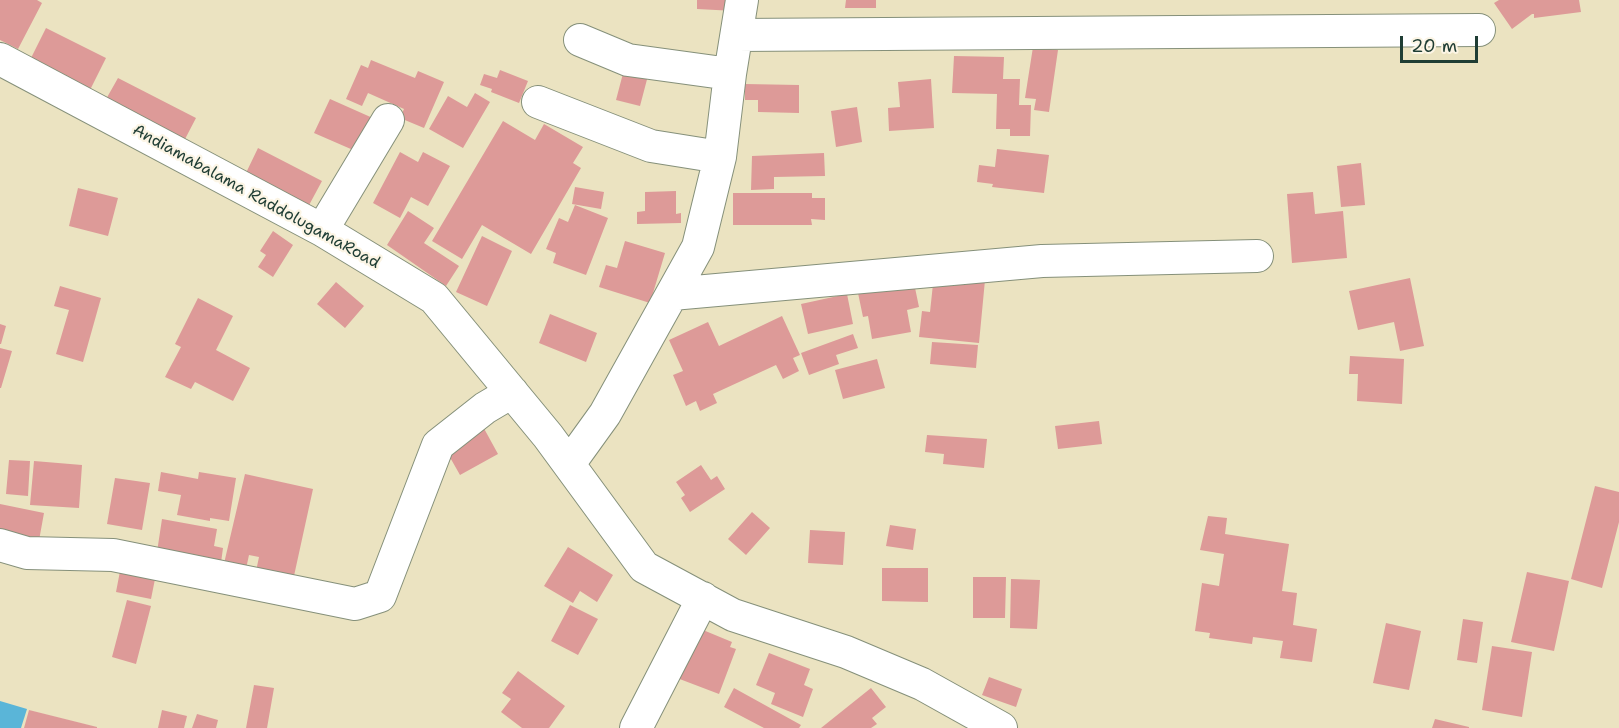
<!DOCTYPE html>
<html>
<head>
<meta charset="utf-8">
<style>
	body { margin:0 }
	#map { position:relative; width:1619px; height:728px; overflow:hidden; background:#ebe3c1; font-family:"Shantell Sans",sans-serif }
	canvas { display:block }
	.scale { position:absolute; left:1400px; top:36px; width:78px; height:27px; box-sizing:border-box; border:3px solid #1f3d34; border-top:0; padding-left:8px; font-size:18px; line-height:21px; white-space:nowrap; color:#1f3d34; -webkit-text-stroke:4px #fcf5e5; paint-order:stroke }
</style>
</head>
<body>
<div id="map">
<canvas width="1619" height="728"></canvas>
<div class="scale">20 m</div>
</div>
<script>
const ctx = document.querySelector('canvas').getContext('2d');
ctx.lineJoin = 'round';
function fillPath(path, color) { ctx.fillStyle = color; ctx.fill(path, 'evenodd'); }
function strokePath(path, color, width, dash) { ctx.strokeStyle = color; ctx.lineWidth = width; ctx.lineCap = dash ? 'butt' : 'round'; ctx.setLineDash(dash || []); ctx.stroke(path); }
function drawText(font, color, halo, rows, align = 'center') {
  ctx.font = font + ' "Shantell Sans",sans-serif'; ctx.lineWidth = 4.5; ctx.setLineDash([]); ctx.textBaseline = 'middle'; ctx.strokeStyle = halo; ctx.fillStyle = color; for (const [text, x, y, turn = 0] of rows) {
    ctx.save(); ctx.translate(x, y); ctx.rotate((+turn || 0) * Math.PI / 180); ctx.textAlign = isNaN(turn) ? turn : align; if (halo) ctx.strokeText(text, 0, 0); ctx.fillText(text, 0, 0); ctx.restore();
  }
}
fillPath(new Path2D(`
	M 0,701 L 27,709 L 21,728 L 0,728 Z`), '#5ab5d8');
fillPath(new Path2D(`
	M 0,0 L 37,0 L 42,3 L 18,49 L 0,40 Z
	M 697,0 L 736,0 L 735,11 L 697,9 Z
	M 846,0 L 876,0 L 876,8 L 845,8 Z
	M 1499,0 L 1579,0 L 1581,12 L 1534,18 L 1534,14 L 1532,14 L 1512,29 L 1494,3 Z
	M 46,28 L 106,58 L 88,94 L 28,64 Z
	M 1033,47 L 1058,50 L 1049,112 L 1034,110 L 1036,99 L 1025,98 Z
	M 954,56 L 1004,57 L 1003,79 L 1020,79 L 1019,105 L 1031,105 L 1030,136 L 1010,136 L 1010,129 L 996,129 L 997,94 L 952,93 Z
	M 371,60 L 415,78 L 418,71 L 444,82 L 424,128 L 400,118 L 404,109 L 368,93 L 362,106 L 346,99 L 361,65 L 368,68 Z
	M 626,62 L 650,68 L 640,106 L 616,100 Z
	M 500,70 L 528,81 L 519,103 L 491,92 L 492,89 L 480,85 L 484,74 L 497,78 Z
	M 118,78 L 196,118 L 184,141 L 105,101 Z
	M 931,79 L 934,128 L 889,131 L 888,108 L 900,107 L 898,82 Z
	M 745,84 L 799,85 L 799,113 L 758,112 L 758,100 L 745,100 Z
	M 475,93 L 490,102 L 463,148 L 429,129 L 448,96 L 467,107 Z
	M 330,99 L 375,119 L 360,153 L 314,133 Z
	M 857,107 L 862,142 L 836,147 L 831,111 Z
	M 503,121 L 535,140 L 544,124 L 583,147 L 573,163 L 581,168 L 531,254 L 482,225 L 462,259 L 432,241 Z
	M 258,148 L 322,181 L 308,207 L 245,175 Z
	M 997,149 L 1049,155 L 1044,193 L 992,187 L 993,184 L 977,182 L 979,165 L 995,167 Z
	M 400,152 L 418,162 L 423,152 L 450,166 L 428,206 L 411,197 L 400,218 L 373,203 Z
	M 824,153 L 825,176 L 774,177 L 774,189 L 751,190 L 752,156 Z
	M 1361,163 L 1365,205 L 1341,207 L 1337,166 Z
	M 575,187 L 604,192 L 601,209 L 572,204 Z
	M 78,188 L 118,198 L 108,236 L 69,226 Z
	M 676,191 L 676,214 L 681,213 L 681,223 L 637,224 L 637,212 L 645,211 L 645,192 Z
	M 1313,192 L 1315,214 L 1343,211 L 1347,258 L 1292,263 L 1287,194 Z
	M 733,193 L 812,193 L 812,198 L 825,198 L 825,220 L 811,219 L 812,225 L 733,225 Z
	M 575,205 L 608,218 L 586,275 L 553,263 L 556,253 L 546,249 L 559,218 L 568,222 Z
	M 408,211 L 434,228 L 424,243 L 459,266 L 446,286 L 387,245 Z
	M 273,231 L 293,245 L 273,277 L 258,267 L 266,255 L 260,251 Z
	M 482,236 L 512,251 L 487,306 L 456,292 Z
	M 625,241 L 665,253 L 650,303 L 599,287 L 606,265 L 617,268 Z
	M 956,277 L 985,280 L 979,343 L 919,337 L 922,311 L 930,312 L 933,284 L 955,286 Z
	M 1410,278 L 1424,346 L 1400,351 L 1394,322 L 1358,330 L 1349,291 Z
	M 336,282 L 364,306 L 345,328 L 317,304 Z
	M 914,283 L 919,307 L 907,310 L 911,332 L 872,339 L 868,316 L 863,317 L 858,293 Z
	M 60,286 L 101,298 L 83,362 L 56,354 L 69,310 L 54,306 Z
	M 847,294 L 853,324 L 808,334 L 801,304 Z
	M 198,298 L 233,316 L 216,350 L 250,368 L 233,401 L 195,382 L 191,389 L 165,377 L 181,347 L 175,344 Z
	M 550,314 L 597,333 L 586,362 L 539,343 Z
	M 782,316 L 800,355 L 793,358 L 799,371 L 783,379 L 776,365 L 713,394 L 717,403 L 700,411 L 696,401 L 686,406 L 673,375 L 683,371 L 669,340 L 708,322 L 719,346 Z
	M 0,324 L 6,326 L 1,344 L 0,344 Z
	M 853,334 L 858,348 L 836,355 L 839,364 L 809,375 L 801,353 Z
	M 932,342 L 978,345 L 976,368 L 930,364 Z
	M 0,348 L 12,351 L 1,388 L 0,388 Z
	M 1350,356 L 1404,359 L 1402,404 L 1357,401 L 1358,374 L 1349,374 Z
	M 877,359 L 885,388 L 843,399 L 835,370 Z
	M 1099,421 L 1102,444 L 1058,449 L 1055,426 Z
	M 481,423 L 498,454 L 460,475 L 443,445 Z
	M 927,435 L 987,439 L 984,468 L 943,464 L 944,454 L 925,452 Z
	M 9,460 L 30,461 L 28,496 L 6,494 Z
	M 34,461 L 82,465 L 79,508 L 30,505 Z
	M 701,465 L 711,480 L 717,476 L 725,489 L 690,512 L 681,498 L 685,495 L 676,482 Z
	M 161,472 L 198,479 L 199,472 L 236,478 L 229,521 L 210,518 L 210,521 L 177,515 L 181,495 L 158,491 Z
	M 245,474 L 313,489 L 292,585 L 255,576 L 259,557 L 249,555 L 244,578 L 222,572 Z
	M 115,478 L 150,483 L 142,530 L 107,524 Z
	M 1595,486 L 1619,492 L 1619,522 L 1602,588 L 1571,579 Z
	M 0,504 L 44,513 L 38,546 L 0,539 Z
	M 752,512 L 770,528 L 746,555 L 728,539 Z
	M 1208,516 L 1227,518 L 1225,534 L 1289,544 L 1282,591 L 1297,593 L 1293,625 L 1317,629 L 1312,662 L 1280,658 L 1283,641 L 1253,637 L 1252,644 L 1209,638 L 1210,633 L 1195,631 L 1202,583 L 1219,586 L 1224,554 L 1200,550 Z
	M 162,519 L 217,529 L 214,546 L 223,548 L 220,570 L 157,552 Z
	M 890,525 L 916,529 L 913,550 L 886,546 Z
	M 810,530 L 845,532 L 843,565 L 808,563 Z
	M 568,547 L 613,575 L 597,602 L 580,591 L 573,603 L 544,586 Z
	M 121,566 L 156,574 L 151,599 L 116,592 Z
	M 882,568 L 928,568 L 928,602 L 882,601 Z
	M 1527,572 L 1569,581 L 1554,651 L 1511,642 Z
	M 973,577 L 1006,577 L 1005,618 L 973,618 Z
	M 1011,579 L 1040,580 L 1037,629 L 1010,628 Z
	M 127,600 L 151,606 L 136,664 L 112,657 Z
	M 570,605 L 598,619 L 578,655 L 551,641 Z
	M 1463,619 L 1483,622 L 1477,663 L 1457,660 Z
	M 1386,623 L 1421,631 L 1409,690 L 1373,683 Z
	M 703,630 L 732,642 L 730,647 L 736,649 L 719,694 L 677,678 Z
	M 1492,646 L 1532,652 L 1522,717 L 1482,710 Z
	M 769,653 L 810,669 L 804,685 L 813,689 L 803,717 L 771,704 L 775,693 L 756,685 Z
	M 518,671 L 565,706 L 549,728 L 522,728 L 501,712 L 511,699 L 502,693 Z
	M 989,677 L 1022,689 L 1016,707 L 982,695 Z
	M 254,685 L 274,688 L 267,728 L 246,728 Z
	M 734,688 L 801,725 L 799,728 L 764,728 L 724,707 Z
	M 871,688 L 886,707 L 872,718 L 877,724 L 871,728 L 821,728 Z
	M 29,710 L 97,727 L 97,728 L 24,728 Z
	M 162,710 L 187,716 L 184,728 L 158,728 Z
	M 197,714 L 218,720 L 216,728 L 192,728 Z
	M 1435,719 L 1469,727 L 1469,728 L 1432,728 Z`), '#dd9a98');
const minor = new Path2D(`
	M 737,35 L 1479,30
	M 580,40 L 628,60 L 730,74
	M 0,59 L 322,230 L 434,298 L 548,436 L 644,567 L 733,615 L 846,652 L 922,684 L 1001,728
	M 538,102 L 651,146 L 720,157
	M 322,230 L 388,120
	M 672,294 L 1042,261 L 1257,256
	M 569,464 L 605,414 L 698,247 L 720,157 L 730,74 L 742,0
	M 0,545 L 27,553 L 113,555 L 355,604 L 380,596 L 438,445 L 485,408 L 512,392
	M 636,728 L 703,598`);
strokePath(minor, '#85907a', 34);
strokePath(minor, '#fff', 32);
drawText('16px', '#1f3d34', '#fcf5e5', [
	["Andiamabalama RaddolugamaRoad",256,197,29]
]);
</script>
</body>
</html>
